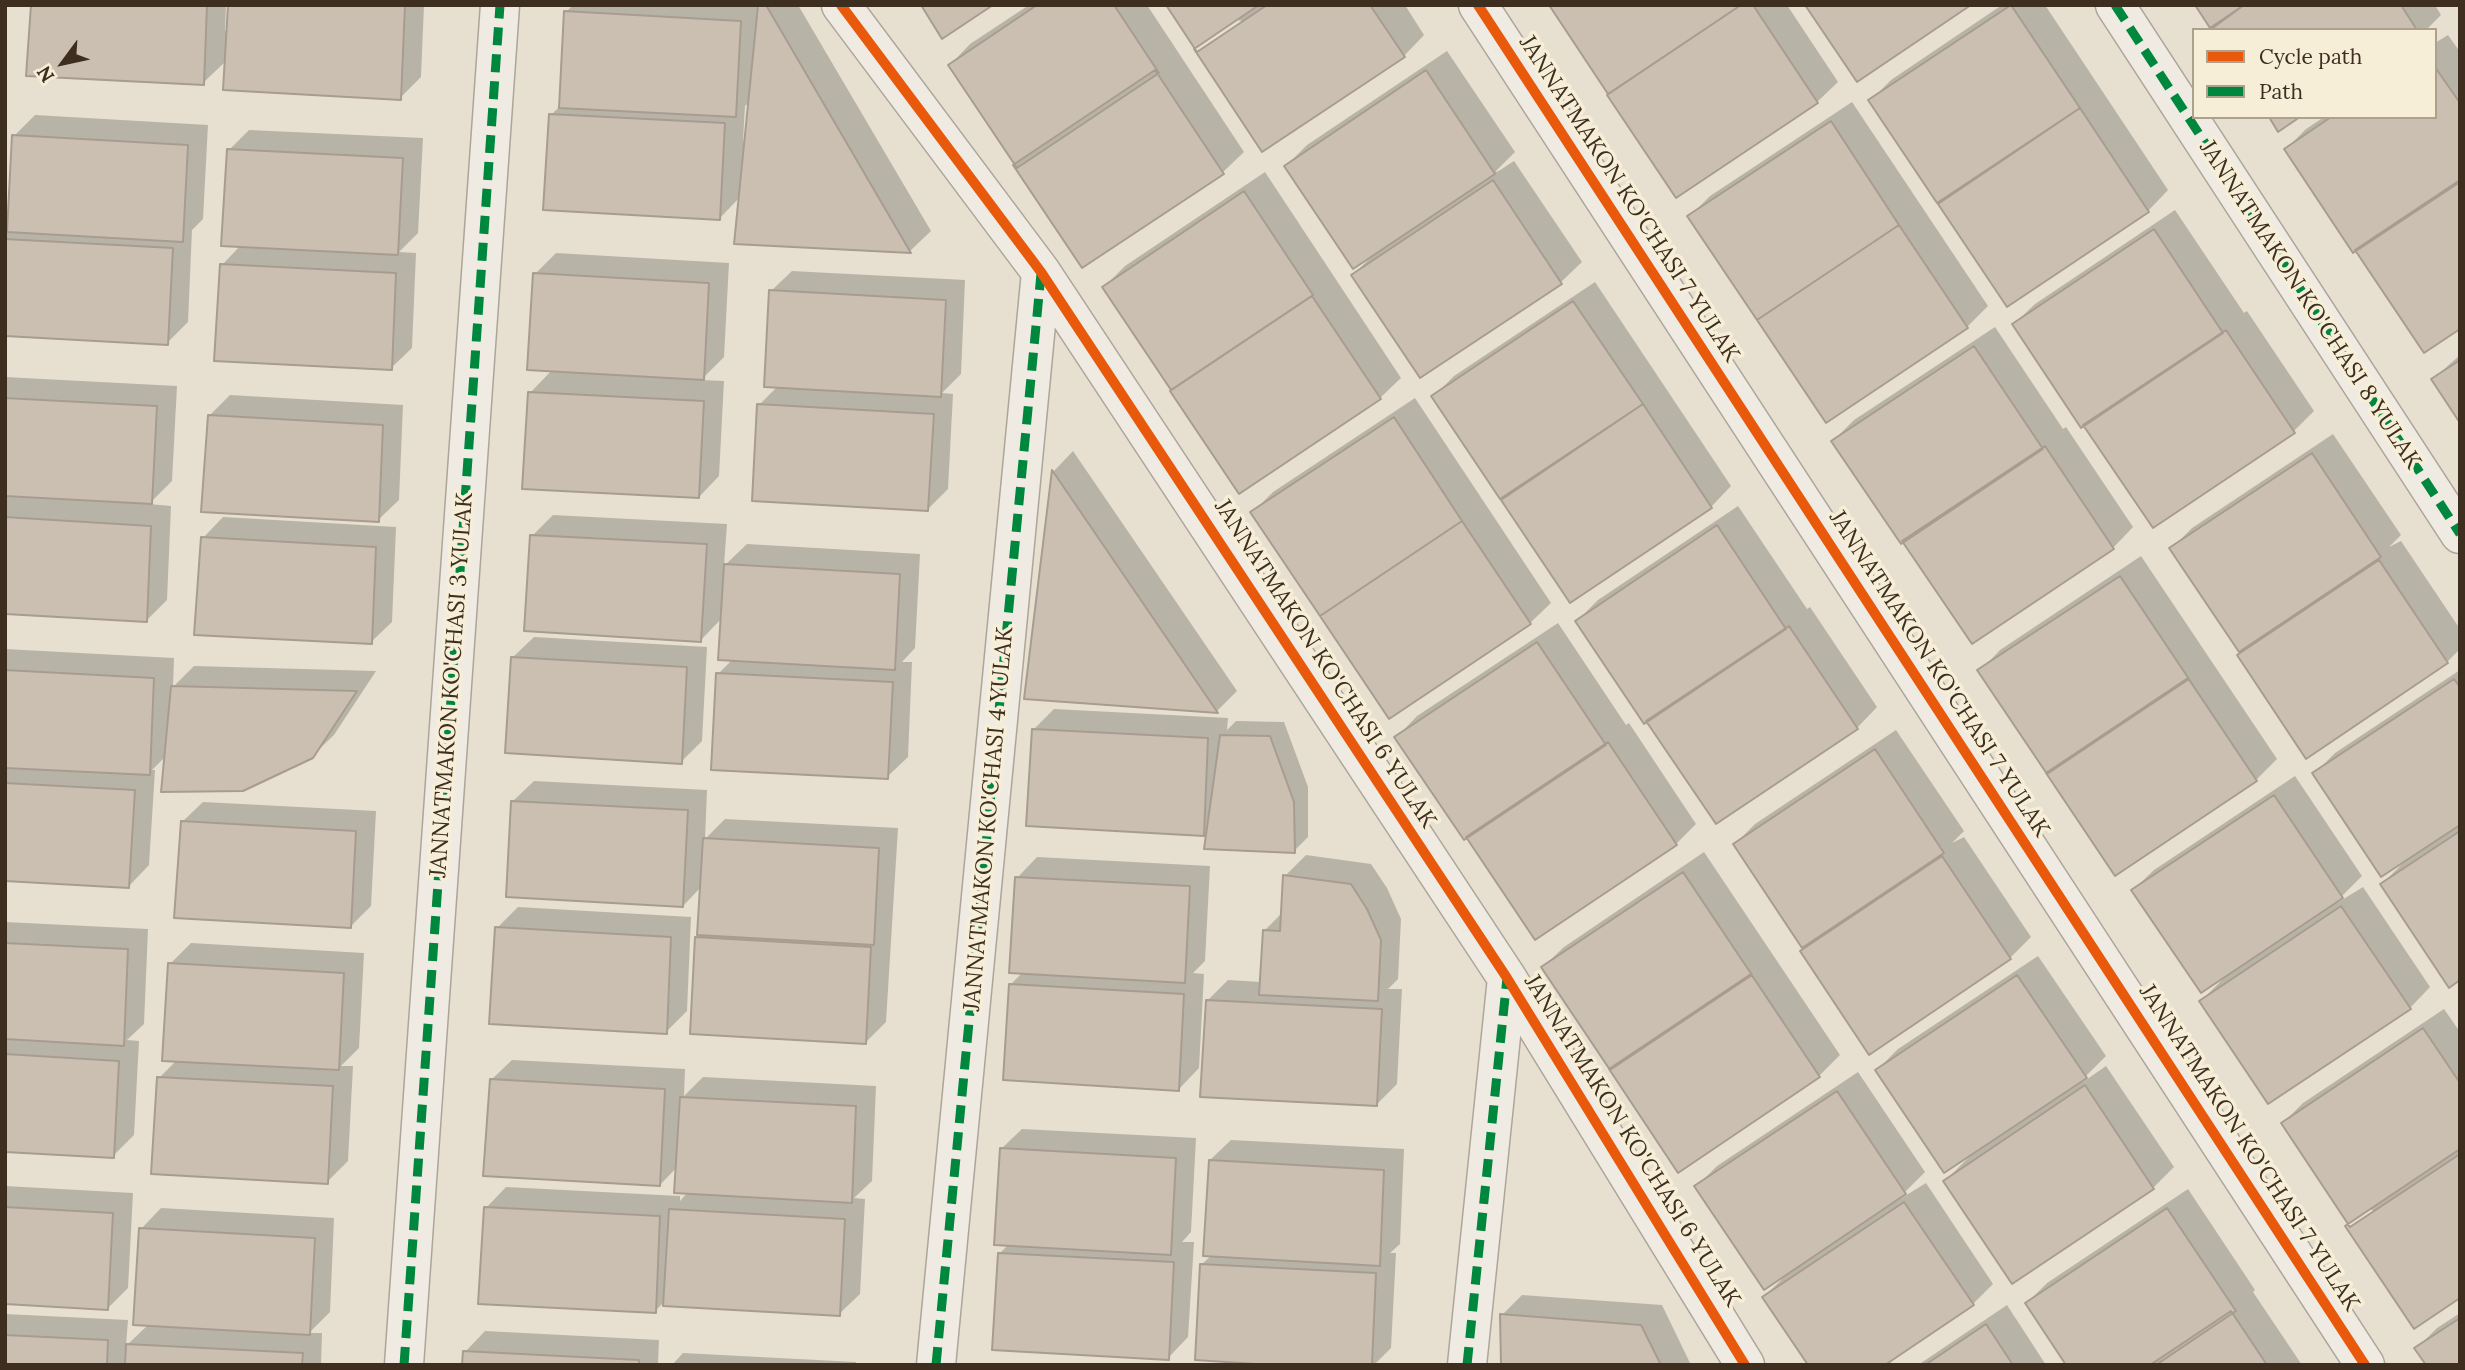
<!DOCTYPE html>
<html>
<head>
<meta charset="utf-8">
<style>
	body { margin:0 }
	#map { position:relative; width:2465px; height:1370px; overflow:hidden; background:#e7e0d1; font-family:Lora,serif }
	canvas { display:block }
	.frame { position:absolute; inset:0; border:7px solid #3d2e20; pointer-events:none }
	.legend { position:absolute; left:2192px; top:28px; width:245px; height:91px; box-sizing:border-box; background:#f7eed8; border:2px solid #ada18e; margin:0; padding:9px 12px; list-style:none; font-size:21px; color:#3d2e20 }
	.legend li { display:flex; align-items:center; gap:14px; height:35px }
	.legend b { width:35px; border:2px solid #ada18e }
	.north { position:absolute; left:28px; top:28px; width:70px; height:70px; -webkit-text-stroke:5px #f7eed8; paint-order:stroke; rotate:237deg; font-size:19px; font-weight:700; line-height:28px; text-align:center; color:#3d2e20 }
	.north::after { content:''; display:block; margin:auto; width:24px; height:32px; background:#3d2e20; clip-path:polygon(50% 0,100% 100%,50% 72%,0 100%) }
</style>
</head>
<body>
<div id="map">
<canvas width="2465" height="1370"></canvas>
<div class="frame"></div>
<ul class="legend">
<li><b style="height:9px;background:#e8590c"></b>Cycle path</li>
<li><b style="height:9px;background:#00873e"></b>Path</li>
</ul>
<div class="north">N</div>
</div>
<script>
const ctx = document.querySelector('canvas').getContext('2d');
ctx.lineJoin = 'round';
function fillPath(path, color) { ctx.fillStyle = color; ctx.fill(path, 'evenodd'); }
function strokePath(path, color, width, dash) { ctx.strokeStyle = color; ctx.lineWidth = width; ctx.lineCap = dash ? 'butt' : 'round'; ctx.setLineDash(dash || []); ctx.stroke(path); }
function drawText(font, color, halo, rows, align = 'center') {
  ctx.font = font + ' Lora,serif'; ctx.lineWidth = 7; ctx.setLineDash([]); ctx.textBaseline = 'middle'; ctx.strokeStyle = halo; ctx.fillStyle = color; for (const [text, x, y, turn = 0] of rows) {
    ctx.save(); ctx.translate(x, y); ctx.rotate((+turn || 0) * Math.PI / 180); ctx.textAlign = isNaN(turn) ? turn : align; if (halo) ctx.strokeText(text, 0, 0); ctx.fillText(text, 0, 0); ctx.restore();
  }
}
fillPath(new Path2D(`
	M 33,5 L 226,5 L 225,31 L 228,31 L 230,5 L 424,5 L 421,77 L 400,98 L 227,60 L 203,83 Z
	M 573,5 L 798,5 L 931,231 L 910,251 L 736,242 L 740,197 L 719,219 L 551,115 L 561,105 L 566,12 ZM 750,101 L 746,141 L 743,141 L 745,106 Z
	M 1029,5 L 1147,5 L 1244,152 L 1223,172 L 1082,266 L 950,65 L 970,44 Z
	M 1168,5 L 1405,5 L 1424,35 L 1404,56 Z
	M 1551,5 L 1787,5 L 1838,82 L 1817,102 L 1676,196 Z
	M 2002,5 L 2045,5 L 2168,190 L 2148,211 L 2007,304 L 1871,100 L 1891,80 Z
	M 2196,5 L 2435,5 L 2441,15 L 2426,30 L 2213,30 Z
	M 2448,35 L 2460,52 L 2460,327 L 2286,149 L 2306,129 L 2324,117 L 2435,117 L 2435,43 Z
	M 1447,51 L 1515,152 L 1496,171 L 1497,172 L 1514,161 L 1582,262 L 1561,282 L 1420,376 L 1353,275 L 1372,256 L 1286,166 L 1307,145 Z
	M 1852,102 L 1988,306 L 1967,327 L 1690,216 L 1710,196 Z
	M 35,115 L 208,125 L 203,219 L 192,230 L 188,322 L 167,343 L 5,334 L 5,232 L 9,229 L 14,136 Z
	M 249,130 L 423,138 L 418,233 L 399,252 L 416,253 L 412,348 L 391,368 L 222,265 L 241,245 L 229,150 Z
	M 1265,172 L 1401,378 L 1380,398 L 1239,492 L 1104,287 L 1125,266 Z
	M 2175,210 L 2244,313 L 2247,311 L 2314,411 L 2293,432 L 2014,324 L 2035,304 Z
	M 556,253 L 729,263 L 724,357 L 701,380 L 724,381 L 719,476 L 699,497 L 530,393 L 553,369 L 535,274 Z
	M 792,271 L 965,280 L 961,374 L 942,393 L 953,394 L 948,489 L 927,510 L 759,405 L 778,386 L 771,291 Z
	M 1595,282 L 1731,486 L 1711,507 L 1570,600 L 1434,396 L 1454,376 Z
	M 1995,327 L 2063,429 L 2066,427 L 2133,527 L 2113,548 L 1833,441 L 1854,420 Z
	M 2460,355 L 2460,419 L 2433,379 Z
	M 5,377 L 177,386 L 172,481 L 149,504 L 171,506 L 167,600 L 146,621 L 5,613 Z
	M 230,395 L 403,405 L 399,500 L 378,520 L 209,416 Z
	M 1415,398 L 1551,603 L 1530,623 L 1253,512 L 1273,492 Z
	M 2333,434 L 2401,535 L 2389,547 L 2401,541 L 2460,629 L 2460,649 L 2447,662 L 2239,655 L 2251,643 L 2172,548 L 2192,528 Z
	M 1073,451 L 1237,691 L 1217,711 L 1026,698 L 1054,471 Z
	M 1738,506 L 1807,609 L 1810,607 L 1877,707 L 1857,728 L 1577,621 L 1598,600 Z
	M 553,515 L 727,524 L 724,566 L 747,544 L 920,554 L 915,648 L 902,662 L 912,662 L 908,757 L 887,777 L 718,674 L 732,660 L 722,618 L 701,640 L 532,536 Z
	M 223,517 L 396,527 L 392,622 L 371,642 L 203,538 Z
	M 2141,556 L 2277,759 L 2256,780 L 2116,874 L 1980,671 L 2000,650 Z
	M 1558,623 L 1626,725 L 1629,723 L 1696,824 L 1676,844 L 1467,836 L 1397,737 L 1417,716 Z
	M 534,637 L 707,647 L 702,741 L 681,762 L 513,657 Z
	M 5,649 L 174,658 L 173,687 L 194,666 L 376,671 L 334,735 L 312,756 L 166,756 L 152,770 L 155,770 L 149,865 L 129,886 L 5,879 Z
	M 2460,670 L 2460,978 L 2382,884 L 2405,861 L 2314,774 L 2335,753 Z
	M 1054,709 L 1228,718 L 1227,730 L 1236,721 L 1284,722 L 1308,787 L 1308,837 L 1294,851 L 1209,828 L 1203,834 L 1033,730 Z
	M 1896,730 L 1964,831 L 1952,843 L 1964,837 L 2031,937 L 2010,958 L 1802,951 L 1814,939 L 1735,844 L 1755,824 Z
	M 2295,776 L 2362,876 L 2336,902 L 2337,903 L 2363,887 L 2430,987 L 2410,1008 L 2201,1001 L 2225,977 L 2133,890 L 2154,870 Z
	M 534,781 L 707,790 L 705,839 L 725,819 L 898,828 L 886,1022 L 866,1042 L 697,938 L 702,934 L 702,886 L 683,906 L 513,801 Z
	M 203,802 L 376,811 L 371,906 L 351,926 L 182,822 Z
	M 1704,852 L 1840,1055 L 1819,1076 L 1679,1170 L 1543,967 L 1564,947 Z
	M 1306,855 L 1371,864 L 1387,888 L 1401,919 L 1398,979 L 1388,989 L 1402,989 L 1397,1084 L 1376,1105 L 1207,1001 L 1228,980 L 1261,982 L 1264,931 L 1283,912 L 1285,876 Z
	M 1037,857 L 1210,866 L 1205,961 L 1193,973 L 1204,974 L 1199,1068 L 1179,1089 L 1010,985 L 1023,972 L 1017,878 Z
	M 518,907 L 691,917 L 687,1011 L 666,1032 L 497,928 Z
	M 5,922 L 148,929 L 144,1024 L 127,1040 L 139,1041 L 134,1135 L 113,1156 L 5,1150 Z
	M 191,943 L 364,953 L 359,1048 L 341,1066 L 353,1066 L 348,1161 L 327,1182 L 159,1078 L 177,1060 L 170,964 Z
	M 2038,956 L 2106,1056 L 2082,1080 L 2083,1082 L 2106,1066 L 2174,1167 L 2153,1188 L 2012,1281 L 1945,1181 L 1971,1155 L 1877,1070 L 1898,1049 Z
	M 2444,1009 L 2460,1032 L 2460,1296 L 2283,1123 L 2303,1103 Z
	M 512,1060 L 685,1069 L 684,1096 L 703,1077 L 876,1086 L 872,1181 L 854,1198 L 865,1199 L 860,1294 L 839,1314 L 665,1301 L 655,1311 L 486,1208 L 506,1187 L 680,1196 L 680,1201 L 688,1192 L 678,1166 L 660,1185 L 491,1080 Z
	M 1858,1072 L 1925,1172 L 1899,1198 L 1900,1199 L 1926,1183 L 1993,1284 L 1973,1304 L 1764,1297 L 1788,1273 L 1697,1186 L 1717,1166 Z
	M 1022,1129 L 1196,1138 L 1191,1232 L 1182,1242 L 1194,1242 L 1188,1337 L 1168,1358 L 999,1254 L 1009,1244 L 1001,1149 Z
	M 1231,1140 L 1404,1149 L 1400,1244 L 1390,1253 L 1396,1253 L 1391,1348 L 1374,1365 L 1303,1365 L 1202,1264 L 1212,1255 L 1210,1160 Z
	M 5,1186 L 133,1193 L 128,1288 L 108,1308 L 5,1303 Z
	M 2188,1189 L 2255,1290 L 2253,1292 L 2302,1365 L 2067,1365 L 2027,1303 L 2047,1283 Z
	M 161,1208 L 334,1218 L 330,1312 L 309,1333 L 322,1333 L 321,1365 L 5,1365 L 5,1314 L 128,1320 L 126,1346 L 149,1324 L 141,1229 Z
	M 1522,1295 L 1662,1305 L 1691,1365 L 1503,1365 L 1502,1315 Z
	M 2007,1305 L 2046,1365 L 1918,1365 Z
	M 2460,1313 L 2460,1365 L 2417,1348 L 2437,1328 Z
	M 485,1331 L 659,1340 L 658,1365 L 464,1365 L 465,1352 Z
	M 683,1353 L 856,1362 L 856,1365 L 672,1365 Z`), '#0003');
const building = new Path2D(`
	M 31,5 L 207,5 L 204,85 L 26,76 Z
	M 228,5 L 405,5 L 401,100 L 223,90 Z
	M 758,5 L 766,5 L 911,253 L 734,244 Z
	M 921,5 L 993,5 L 942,39 Z
	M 1037,5 L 1114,5 L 1159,73 L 1017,168 L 948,65 Z
	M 1166,5 L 1267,5 L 1197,52 Z
	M 1259,5 L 1370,5 L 1405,57 L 1262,152 L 1194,49 Z
	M 1549,5 L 1741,5 L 1608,94 Z
	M 1741,5 L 1753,5 L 1818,103 L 1676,198 L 1607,95 Z
	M 1805,5 L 1971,5 L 1857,82 Z
	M 2011,5 L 2080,108 L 1937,203 L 1868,100 Z
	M 2195,5 L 2244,5 L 2210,28 Z
	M 2244,5 L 2401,5 L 2417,30 L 2210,30 Z
	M 564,11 L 741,21 L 736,117 L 559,108 Z
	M 2435,67 L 2460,103 L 2460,182 L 2353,253 L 2284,149 L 2331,117 L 2435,117 Z
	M 1155,70 L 1224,174 L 1082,268 L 1013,165 Z
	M 1426,70 L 1495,174 L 1353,269 L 1284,166 Z
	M 2080,108 L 2149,212 L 2007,307 L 1938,204 Z
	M 549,114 L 725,123 L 720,220 L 543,210 Z
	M 2269,117 L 2300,117 L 2278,132 Z
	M 1831,121 L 1899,225 L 1757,320 L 1687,216 Z
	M 12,135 L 188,145 L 183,242 L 7,232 Z
	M 227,149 L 403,158 L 398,255 L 221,246 Z
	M 1493,180 L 1562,284 L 1420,378 L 1351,275 Z
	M 2460,180 L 2460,329 L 2424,353 L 2355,250 Z
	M 1244,191 L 1313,295 L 1171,390 L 1102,287 Z
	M 1899,225 L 1968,328 L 1826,423 L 1757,320 Z
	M 2154,229 L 2223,333 L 2081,428 L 2012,324 Z
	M 5,239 L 173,248 L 168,345 L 5,336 Z
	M 220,264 L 396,273 L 392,370 L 214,361 Z
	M 533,273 L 709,283 L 704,380 L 527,370 Z
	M 769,290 L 946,300 L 941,397 L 764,387 Z
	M 1312,296 L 1381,399 L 1239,494 L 1170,391 Z
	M 1573,301 L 1643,404 L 1500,499 L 1431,396 Z
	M 2226,330 L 2295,433 L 2153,528 L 2083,425 Z
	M 1974,346 L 2043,449 L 1901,544 L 1831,441 Z
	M 2460,360 L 2460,423 L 2431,379 Z
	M 528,392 L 704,401 L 699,498 L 522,489 Z
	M 5,398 L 157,406 L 152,504 L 5,496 Z
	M 757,404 L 934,414 L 928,511 L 752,501 Z
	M 1643,404 L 1712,508 L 1570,603 L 1501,500 Z
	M 208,415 L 383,425 L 379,522 L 201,512 Z
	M 1394,417 L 1462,521 L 1320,616 L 1250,512 Z
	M 2045,446 L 2114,549 L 1972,644 L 1902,541 Z
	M 2312,453 L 2381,557 L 2239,652 L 2169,548 Z
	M 1052,470 L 1218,713 L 1024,699 Z
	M 5,517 L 151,526 L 147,622 L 5,614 Z
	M 1462,521 L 1531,624 L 1389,719 L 1320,616 Z
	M 1717,525 L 1786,629 L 1644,724 L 1575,621 Z
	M 530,535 L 707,544 L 701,642 L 524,631 Z
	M 201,537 L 376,547 L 372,644 L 194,635 Z
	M 2379,560 L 2448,663 L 2306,759 L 2237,655 Z
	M 724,564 L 900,574 L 895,670 L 718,660 Z
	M 2120,576 L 2189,679 L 2047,774 L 1977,670 Z
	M 1789,626 L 1858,729 L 1716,824 L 1646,721 Z
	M 1537,642 L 1606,745 L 1464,840 L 1394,737 Z
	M 511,657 L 687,667 L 682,764 L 505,753 Z
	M 5,670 L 154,678 L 150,775 L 5,768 Z
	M 716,673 L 893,682 L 888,779 L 711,770 Z
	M 2188,678 L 2257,781 L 2115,876 L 2046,773 Z
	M 2454,679 L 2460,687 L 2460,825 L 2381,877 L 2312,773 Z
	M 171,686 L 357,691 L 313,758 L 243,791 L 161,792 Z
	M 1032,729 L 1208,738 L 1204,836 L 1026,826 Z
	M 1220,735 L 1270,736 L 1294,802 L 1295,853 L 1204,849 Z
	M 1608,742 L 1677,845 L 1535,940 L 1466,837 Z
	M 1875,749 L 1944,853 L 1802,948 L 1733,844 Z
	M 5,783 L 135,790 L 129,888 L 5,881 Z
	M 2274,795 L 2343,898 L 2201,993 L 2131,890 Z
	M 511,801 L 688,810 L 683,907 L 506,897 Z
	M 181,821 L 356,831 L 351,928 L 174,918 Z
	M 2460,831 L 2460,980 L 2449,988 L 2380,884 Z
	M 703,838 L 879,848 L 874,945 L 697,935 Z
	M 1942,856 L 2011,959 L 1869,1055 L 1800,951 Z
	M 1683,872 L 1752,975 L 1610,1070 L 1541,967 Z
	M 1283,875 L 1351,884 L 1367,909 L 1381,940 L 1378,1001 L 1259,995 L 1263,930 L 1280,931 Z
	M 1015,877 L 1190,886 L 1185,983 L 1009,973 Z
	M 2341,906 L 2411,1009 L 2268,1104 L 2199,1001 Z
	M 495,927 L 671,937 L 667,1034 L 489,1024 Z
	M 695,937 L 871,947 L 866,1044 L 690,1034 Z
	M 5,943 L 128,949 L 124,1046 L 5,1039 Z
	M 168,963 L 344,973 L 339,1070 L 162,1061 Z
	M 1751,974 L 1820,1077 L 1678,1173 L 1609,1069 Z
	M 2017,975 L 2087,1078 L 1944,1173 L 1875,1070 Z
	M 1009,984 L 1184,994 L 1179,1091 L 1003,1080 Z
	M 1206,1000 L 1382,1009 L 1377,1106 L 1200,1097 Z
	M 2423,1028 L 2460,1083 L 2460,1154 L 2350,1227 L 2281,1123 Z
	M 5,1054 L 119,1061 L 114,1158 L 5,1152 Z
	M 157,1077 L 333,1086 L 328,1184 L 151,1174 Z
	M 490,1079 L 665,1089 L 660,1186 L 483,1176 Z
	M 2085,1085 L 2154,1189 L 2012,1284 L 1943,1181 Z
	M 1837,1091 L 1906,1194 L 1764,1290 L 1694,1186 Z
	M 680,1097 L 856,1106 L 852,1203 L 674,1193 Z
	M 1000,1148 L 1176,1158 L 1171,1255 L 994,1245 Z
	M 2460,1149 L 2460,1298 L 2414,1329 L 2345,1226 Z
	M 1209,1160 L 1384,1170 L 1380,1266 L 1203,1256 Z
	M 1904,1202 L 1974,1305 L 1885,1365 L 1808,1365 L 1762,1297 Z
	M 5,1207 L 113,1213 L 108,1310 L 5,1304 Z
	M 484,1207 L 660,1216 L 656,1313 L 478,1304 Z
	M 2167,1208 L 2236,1311 L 2156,1365 L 2066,1365 L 2025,1303 Z
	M 669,1209 L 845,1219 L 840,1316 L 663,1306 Z
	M 139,1228 L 315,1238 L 310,1335 L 133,1325 Z
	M 998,1253 L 1174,1262 L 1169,1360 L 992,1350 Z
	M 1200,1264 L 1376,1273 L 1372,1365 L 1272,1365 L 1195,1360 Z
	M 2231,1311 L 2267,1365 L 2150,1365 Z
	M 1500,1314 L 1641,1325 L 1661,1365 L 1501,1365 Z
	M 2460,1318 L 2460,1365 L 2426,1365 L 2414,1348 Z
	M 1986,1324 L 2013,1365 L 1925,1365 Z
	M 5,1335 L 108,1340 L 107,1365 L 5,1365 Z
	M 126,1344 L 303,1353 L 302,1365 L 125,1365 Z
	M 463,1351 L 639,1360 L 639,1365 L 462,1365 Z`);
fillPath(building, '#cbbfb2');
strokePath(building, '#a89c90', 2);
const street = new Path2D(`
	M 841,5 L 1041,272 L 1507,978 L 1745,1365
	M 1478,5 L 2365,1365
	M 2115,5 L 2460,534
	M 404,1365 L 500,5
	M 936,1365 L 1041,272
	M 1467,1365 L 1507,978`);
strokePath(street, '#ada599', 41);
strokePath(street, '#efebe3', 38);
strokePath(new Path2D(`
	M 2115,5 L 2460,534
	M 404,1365 L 500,5
	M 936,1365 L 1041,274
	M 1467,1365 L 1507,978`), '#00873e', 9, [18, 9]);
strokePath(new Path2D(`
	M 841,5 L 1041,272 L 1507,978 L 1745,1365
	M 1478,5 L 2365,1365`), '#e8590c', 10);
drawText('23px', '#3d2e20', '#f7eed8', [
	["JANNATMAKON KO'CHASI 7 YULAK",1629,199,57],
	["JANNATMAKON KO'CHASI 8 YULAK",2310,305,57],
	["JANNATMAKON KO'CHASI 6 YULAK",1325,664,57],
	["JANNATMAKON KO'CHASI 7 YULAK",1939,674,57],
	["JANNATMAKON KO'CHASI 3 YULAK",452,685,-86],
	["JANNATMAKON KO'CHASI 4 YULAK",989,819,-85],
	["JANNATMAKON KO'CHASI 6 YULAK",1632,1141,58],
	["JANNATMAKON KO'CHASI 7 YULAK",2249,1148,57]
]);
</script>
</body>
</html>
